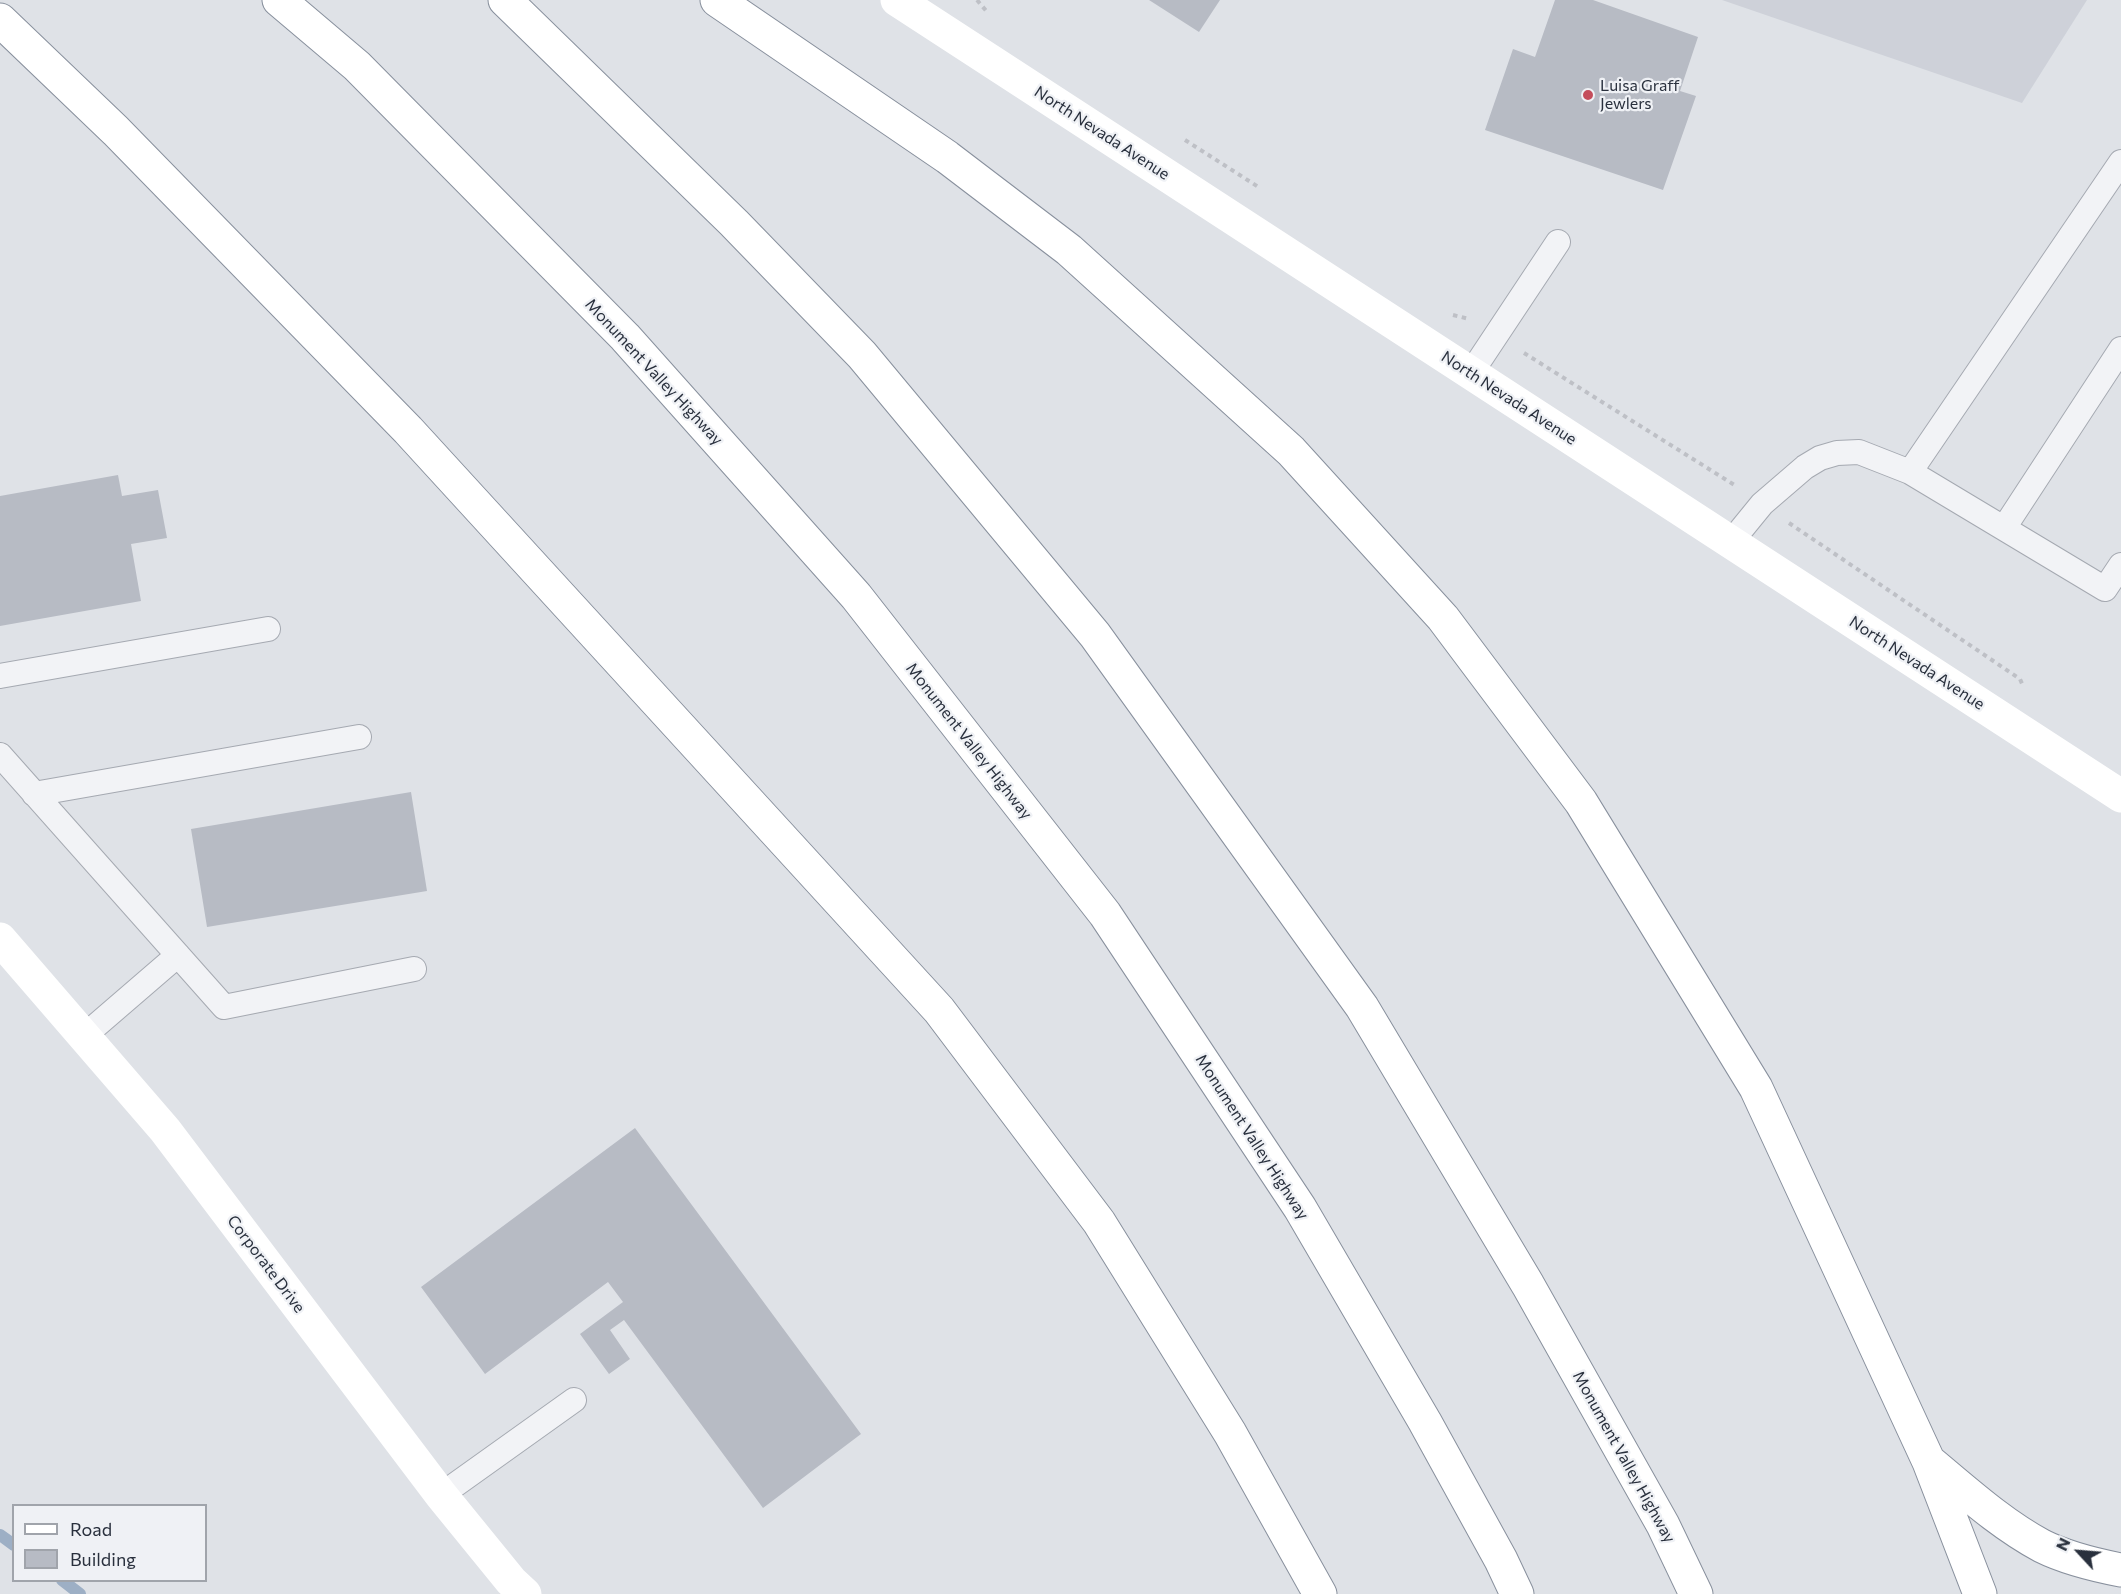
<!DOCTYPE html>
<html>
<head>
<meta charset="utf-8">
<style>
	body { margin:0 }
	#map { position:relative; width:2121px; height:1594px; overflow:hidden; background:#dfe2e7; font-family:Commissioner,sans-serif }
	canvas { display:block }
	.legend { position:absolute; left:12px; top:1504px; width:195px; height:78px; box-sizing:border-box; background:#eff1f5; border:2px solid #a0a4ab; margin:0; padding:8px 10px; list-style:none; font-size:18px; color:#29303d }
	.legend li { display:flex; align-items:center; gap:12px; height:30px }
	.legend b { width:30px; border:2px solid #a0a4ab }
	.north { position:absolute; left:2049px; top:1522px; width:60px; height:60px; -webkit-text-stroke:4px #eff1f5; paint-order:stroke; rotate:296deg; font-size:16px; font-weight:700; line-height:24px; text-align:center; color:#29303d }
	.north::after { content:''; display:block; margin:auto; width:21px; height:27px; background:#29303d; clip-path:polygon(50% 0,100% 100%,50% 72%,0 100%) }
</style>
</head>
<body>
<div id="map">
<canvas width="2121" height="1594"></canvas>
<ul class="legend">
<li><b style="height:8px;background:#fff"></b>Road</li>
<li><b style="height:16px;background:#b7bbc4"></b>Building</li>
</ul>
<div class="north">N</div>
</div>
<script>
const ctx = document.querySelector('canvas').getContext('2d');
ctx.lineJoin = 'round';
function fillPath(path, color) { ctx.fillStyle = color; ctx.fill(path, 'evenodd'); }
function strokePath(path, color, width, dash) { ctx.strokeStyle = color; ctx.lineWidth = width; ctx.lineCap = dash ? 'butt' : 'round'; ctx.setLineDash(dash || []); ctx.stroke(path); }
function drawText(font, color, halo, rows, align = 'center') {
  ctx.font = font + ' Commissioner,sans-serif'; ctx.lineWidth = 4.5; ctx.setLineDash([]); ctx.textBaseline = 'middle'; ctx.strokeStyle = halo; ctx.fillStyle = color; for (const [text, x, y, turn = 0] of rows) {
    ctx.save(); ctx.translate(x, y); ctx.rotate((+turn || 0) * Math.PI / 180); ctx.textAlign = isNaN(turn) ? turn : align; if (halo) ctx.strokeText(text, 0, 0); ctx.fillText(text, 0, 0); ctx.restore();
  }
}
fillPath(new Path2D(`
	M 1722,0 L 2087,0 L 2022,103 Z`), '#ced1d9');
strokePath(new Path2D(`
	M 0,1535 L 14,1545
	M 62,1580 L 80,1594`), '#9dafc5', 12);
fillPath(new Path2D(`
	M 1149,0 L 1220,0 L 1199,32 Z
	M 1555,0 L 1593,0 L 1698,37 L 1680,91 L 1696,96 L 1663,190 L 1485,130 L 1513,49 L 1535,57 Z
	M 118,475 L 122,496 L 158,490 L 167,538 L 131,544 L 141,601 L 0,626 L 0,496 Z
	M 411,792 L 427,891 L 207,927 L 191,829 Z
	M 635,1128 L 861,1434 L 763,1508 L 624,1320 L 610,1330 L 630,1359 L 609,1374 L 580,1334 L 623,1302 L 608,1282 L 485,1374 L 421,1287 Z`), '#b7bbc4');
const lane = new Path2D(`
	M 1471,373 L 1558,242
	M 1910,472 L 2121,162
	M 2004,528 L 2121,349
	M 1731,542 L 1762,504 L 1805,467 L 1820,458 L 1837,453 L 1859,452 L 1910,472 L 2105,589 L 2121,565
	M 0,676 L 268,629
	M 0,755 L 224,1007 L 414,969
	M 34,794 L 359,737
	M 84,1036 L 178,955
	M 441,1495 L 574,1400`);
const highway = new Path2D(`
	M 279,0 L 357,66 L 625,337 L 856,596 L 1105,914 L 1300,1208 L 1425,1422 L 1501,1560 L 1517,1594
	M 505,0 L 734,223 L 862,355 L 1095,635 L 1362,1007 L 1528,1285 L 1663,1525 L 1696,1594
	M 717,0 L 947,157 L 1069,250 L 1291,451 L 1443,618 L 1581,802 L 1756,1088 L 1929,1462 L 1980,1594
	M 0,20 L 116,131 L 408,430 L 939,1010 L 1099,1222 L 1230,1433 L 1320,1594
	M 1931,1463 C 1966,1492 2001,1524 2042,1546 C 2066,1558 2095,1565 2121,1570`);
strokePath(lane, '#a5a9b1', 26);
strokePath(highway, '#88909d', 35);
strokePath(new Path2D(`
	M 977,0 L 988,13
	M 1185,140 L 1260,188
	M 1453,315 L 1469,319
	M 1524,353 L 1736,486
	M 1789,523 L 2020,679 L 2023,686`), '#bec0c6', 4, [4.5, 4.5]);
strokePath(lane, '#f2f3f6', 24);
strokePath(new Path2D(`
	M 897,0 L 2121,796
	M 0,939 L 165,1130 L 441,1495 L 511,1581 L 525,1594`), '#fff', 33);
strokePath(highway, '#fff', 33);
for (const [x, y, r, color] of [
	[1588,95,6,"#c44d5b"]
]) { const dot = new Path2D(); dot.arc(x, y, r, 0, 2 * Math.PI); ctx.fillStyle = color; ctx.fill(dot); strokePath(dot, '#eff1f5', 2); }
drawText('16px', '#29303d', '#eff1f5', [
	["Luisa Graff",1600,86],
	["Jewlers",1600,104]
], 'left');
drawText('16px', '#29303d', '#eff1f5', [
	["North Nevada Avenue",1102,133,33],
	["Monument Valley Highway",654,372,47],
	["North Nevada Avenue",1509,398,33],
	["North Nevada Avenue",1917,663,33],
	["Monument Valley Highway",969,741,52],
	["Monument Valley Highway",1252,1137,57],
	["Corporate Drive",266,1264,53],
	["Monument Valley Highway",1624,1457,61]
]);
</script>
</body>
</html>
